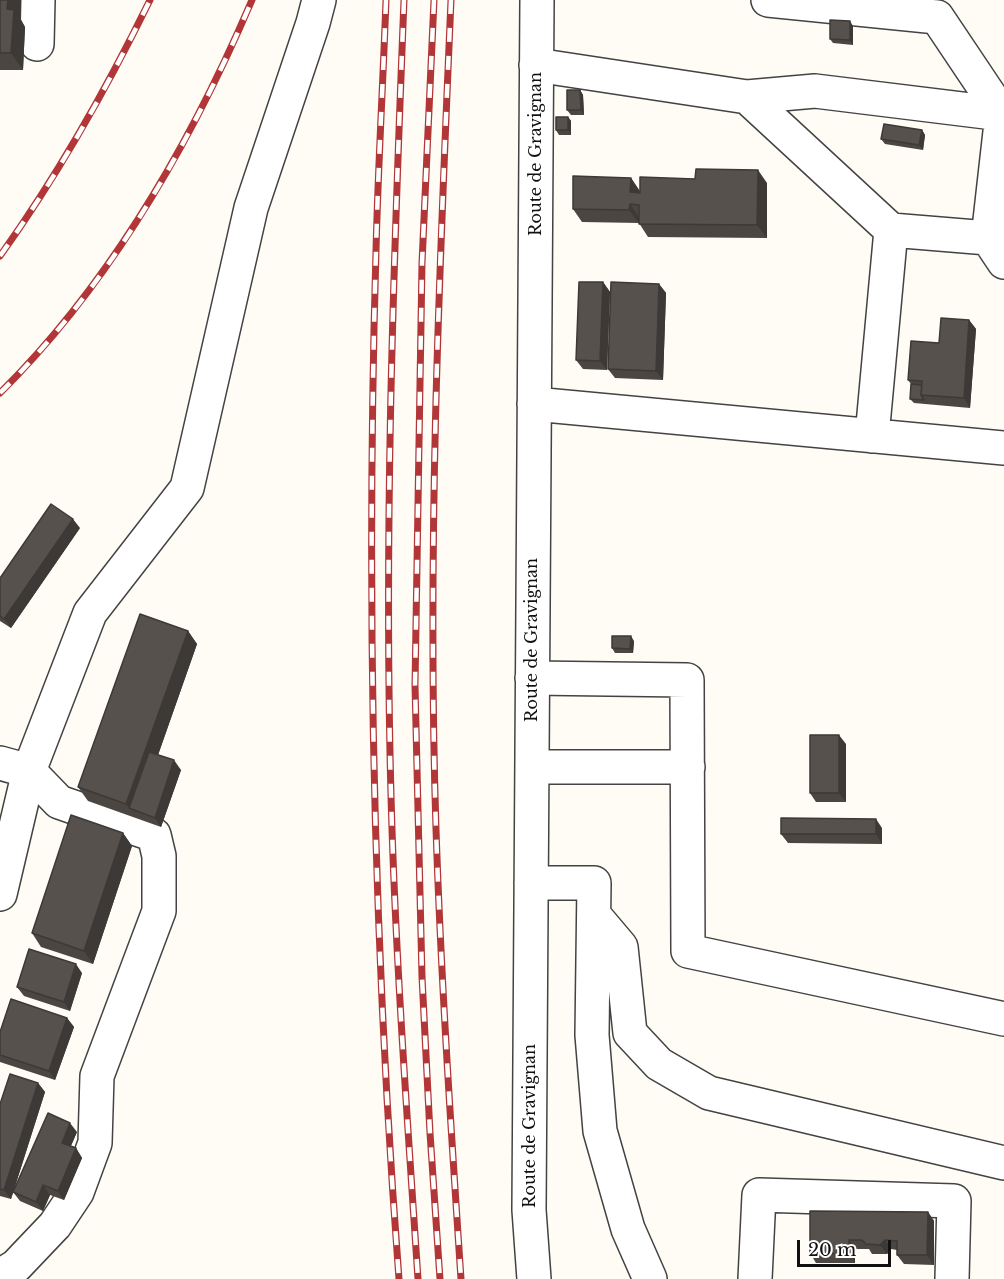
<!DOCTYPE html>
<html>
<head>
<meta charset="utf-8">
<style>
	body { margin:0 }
	#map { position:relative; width:1004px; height:1279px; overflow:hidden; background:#fefcf4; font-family:"Libre Baskerville",serif }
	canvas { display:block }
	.scale { position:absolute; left:797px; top:1240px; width:94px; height:27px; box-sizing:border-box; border:3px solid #101010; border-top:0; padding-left:8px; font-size:18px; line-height:21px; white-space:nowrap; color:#101010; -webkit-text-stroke:4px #fff; paint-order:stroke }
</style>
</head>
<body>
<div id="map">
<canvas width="1004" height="1279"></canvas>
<div class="scale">20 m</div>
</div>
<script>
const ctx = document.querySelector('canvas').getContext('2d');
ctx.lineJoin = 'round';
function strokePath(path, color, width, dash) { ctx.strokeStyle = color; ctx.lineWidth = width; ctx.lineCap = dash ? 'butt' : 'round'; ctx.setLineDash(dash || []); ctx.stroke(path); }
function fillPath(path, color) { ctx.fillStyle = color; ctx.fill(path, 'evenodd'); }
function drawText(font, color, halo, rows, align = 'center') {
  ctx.font = font + ' "Libre Baskerville",serif'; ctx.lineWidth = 6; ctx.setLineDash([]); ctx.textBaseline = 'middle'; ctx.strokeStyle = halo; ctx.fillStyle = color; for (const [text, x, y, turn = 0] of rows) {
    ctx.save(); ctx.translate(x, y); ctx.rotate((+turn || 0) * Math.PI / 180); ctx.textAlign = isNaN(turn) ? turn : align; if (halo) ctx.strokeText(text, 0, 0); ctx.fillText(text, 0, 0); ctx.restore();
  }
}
const minor = new Path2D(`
	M 768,0 L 937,17 L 1002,114 L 988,238 L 891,230 L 872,436
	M 37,44 L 38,0
	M 536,65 L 747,97 L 891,230
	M 747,97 L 815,91 L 1002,114
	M 988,238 L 1004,262
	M 534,404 L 1004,448
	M 532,678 L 687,680 L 688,951 L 1004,1019
	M 0,763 L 29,771 L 90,613 L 187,488 L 251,208 L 313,23 L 319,0
	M 532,767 L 688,767
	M 531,883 L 594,883 L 592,1035 L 600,1131 L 628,1229 L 650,1279
	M 0,894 L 29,771
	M 594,915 L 621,947 L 630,1033 L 659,1064 L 709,1093 L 1004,1163
	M 0,1276 L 16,1266 L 55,1225 L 77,1192 L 95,1143 L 97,1076 L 159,911 L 159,856 L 154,835 L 59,802 L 29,771
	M 534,1279 L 529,1210 L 537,0
	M 755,1279 L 759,1195 L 954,1201 L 952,1279`);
strokePath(minor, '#434343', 36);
strokePath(minor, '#fff', 33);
const rail = new Path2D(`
	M 386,0 C 383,84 378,167 376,251 C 366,593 373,937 399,1279
	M 404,0 C 393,276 383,553 392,829 C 397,979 408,1129 418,1279
	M 434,0 L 422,263 L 415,685 L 422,977 L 430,1133 L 440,1279
	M 451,0 C 439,276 427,553 436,829 C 441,979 451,1129 461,1279
	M 0,256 C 58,175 106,90 150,0
	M 0,393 C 111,283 191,143 252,0`);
strokePath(rail, '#b23637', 7);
strokePath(rail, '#fff', 4.5, [14]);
fillPath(new Path2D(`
	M 0,0 L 21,0 L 20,18 L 25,27 L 23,70 L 0,70 Z
	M 853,26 L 853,45 L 833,43 L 830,39 Z
	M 580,90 L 583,95 L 584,115 L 571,115 L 567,110 Z
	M 568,117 L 571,121 L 571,135 L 559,135 L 556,130 Z
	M 922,130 L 925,135 L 923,150 L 885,144 L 881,139 Z
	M 631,178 L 640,191 L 767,183 L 767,238 L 648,237 L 639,223 L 582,222 L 573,209 Z
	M 603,282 L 610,292 L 607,370 L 583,369 L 576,360 Z
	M 659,284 L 666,293 L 663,380 L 615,378 L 608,369 Z
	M 969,320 L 976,329 L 970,408 L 914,403 L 910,399 L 911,384 L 908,380 L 939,343 Z
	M 80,528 L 11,628 L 0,621 L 0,578 Z
	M 188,631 L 197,644 L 158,755 L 181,770 L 161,827 L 88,801 L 78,787 Z
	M 634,641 L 633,653 L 615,653 L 612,648 Z
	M 846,744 L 846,802 L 816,802 L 810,793 Z
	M 882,828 L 882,844 L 788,843 L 781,834 Z
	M 123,833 L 132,846 L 93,964 L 41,947 L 32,933 Z
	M 82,973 L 70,1011 L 24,996 L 17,987 Z
	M 67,1018 L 74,1027 L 55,1080 L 0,1062 L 0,1032 Z
	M 38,1083 L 45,1092 L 11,1199 L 0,1196 L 0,1104 Z
	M 77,1132 L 71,1146 L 76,1148 L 82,1158 L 64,1200 L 50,1195 L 43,1211 L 20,1201 L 13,1192 Z
	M 928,1212 L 934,1221 L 934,1265 L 904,1264 L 897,1255 L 897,1250 L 891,1249 L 887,1254 L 872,1254 L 869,1249 L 855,1249 L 855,1263 L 816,1263 L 810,1253 Z`), '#4b4642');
fillPath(new Path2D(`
	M 8,0 L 21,0 L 20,18 L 25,27 L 23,70 L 11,53 L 7,9 Z
	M 850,21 L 853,26 L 853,45 L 850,40 Z
	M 580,90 L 583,95 L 584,115 L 581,110 Z
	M 568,117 L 571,121 L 571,135 L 568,130 Z
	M 922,130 L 925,135 L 923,150 L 919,145 Z
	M 758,170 L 767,183 L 767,238 L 757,225 Z
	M 631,178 L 640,192 L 639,206 L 630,192 Z
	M 630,204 L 639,217 L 639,223 L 629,210 Z
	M 603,282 L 610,292 L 607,370 L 600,361 Z
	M 659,284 L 666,293 L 663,380 L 656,371 Z
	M 969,320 L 976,329 L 970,408 L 964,398 Z
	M 73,519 L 80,528 L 11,628 L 4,619 Z
	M 188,631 L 197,644 L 138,812 L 129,808 L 126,804 Z
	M 631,636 L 634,641 L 633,653 L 630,649 Z
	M 839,735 L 846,744 L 846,802 L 839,793 Z
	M 174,760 L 181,770 L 161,827 L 155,818 Z
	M 876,819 L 882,828 L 882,844 L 876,834 Z
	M 123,833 L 132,846 L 93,964 L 84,951 Z
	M 76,964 L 82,973 L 70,1011 L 64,1002 Z
	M 67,1018 L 74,1027 L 55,1080 L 49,1071 Z
	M 38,1083 L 45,1092 L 11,1199 L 4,1190 Z
	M 70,1123 L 77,1132 L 68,1152 L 62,1143 Z
	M 76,1148 L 82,1158 L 64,1200 L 58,1191 Z
	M 43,1185 L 50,1195 L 43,1211 L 36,1202 Z
	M 928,1212 L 934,1221 L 934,1265 L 927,1255 Z
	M 849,1240 L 855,1249 L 855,1263 L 849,1254 Z
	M 885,1240 L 891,1249 L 887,1254 L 880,1245 Z`), '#3d3936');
const building = new Path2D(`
	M 0,0 L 8,0 L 7,9 L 14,10 L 11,53 L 0,53 Z
	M 830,20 L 850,21 L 850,40 L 830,39 Z
	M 567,90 L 580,90 L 581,110 L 567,110 Z
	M 556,117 L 568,117 L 568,130 L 556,130 Z
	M 884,124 L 922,130 L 919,145 L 881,139 Z
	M 696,169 L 758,170 L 757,225 L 639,224 L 639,205 L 630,204 L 629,210 L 573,209 L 573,176 L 631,178 L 630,192 L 640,193 L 640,177 L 695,179 Z
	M 579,282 L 603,282 L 600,361 L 576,360 Z
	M 611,282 L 659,284 L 656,371 L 608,369 Z
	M 941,318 L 969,320 L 964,398 L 921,395 L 922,381 L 908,380 L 911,341 L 939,343 Z
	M 911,384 L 922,385 L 921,395 L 924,400 L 910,399 Z
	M 51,504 L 73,519 L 4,619 L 0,616 L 0,578 Z
	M 140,614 L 188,631 L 126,804 L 78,787 Z
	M 612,636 L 631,636 L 630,649 L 612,648 Z
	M 810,735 L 839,735 L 839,793 L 810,793 Z
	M 149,752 L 174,760 L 155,818 L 129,808 Z
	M 71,815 L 123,833 L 84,951 L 32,933 Z
	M 781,818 L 876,819 L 876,834 L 781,834 Z
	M 29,949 L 76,964 L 64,1002 L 17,987 Z
	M 11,999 L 67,1018 L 49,1071 L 0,1055 L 0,1032 Z
	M 10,1074 L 38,1083 L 4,1190 L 0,1189 L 0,1104 Z
	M 48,1113 L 70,1123 L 62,1143 L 76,1148 L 58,1191 L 43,1185 L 36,1202 L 13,1192 Z
	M 810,1211 L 928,1212 L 927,1255 L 897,1255 L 897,1241 L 885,1240 L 880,1245 L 866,1244 L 862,1240 L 849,1240 L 849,1254 L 810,1253 Z`);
fillPath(building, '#57514d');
strokePath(building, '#3d3936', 1.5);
drawText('16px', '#101010', '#fff', [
	["Route de Gravignan",536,154,-90],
	["Route de Gravignan",532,640,-90],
	["Route de Gravignan",530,1126,-90]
]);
</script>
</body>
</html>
